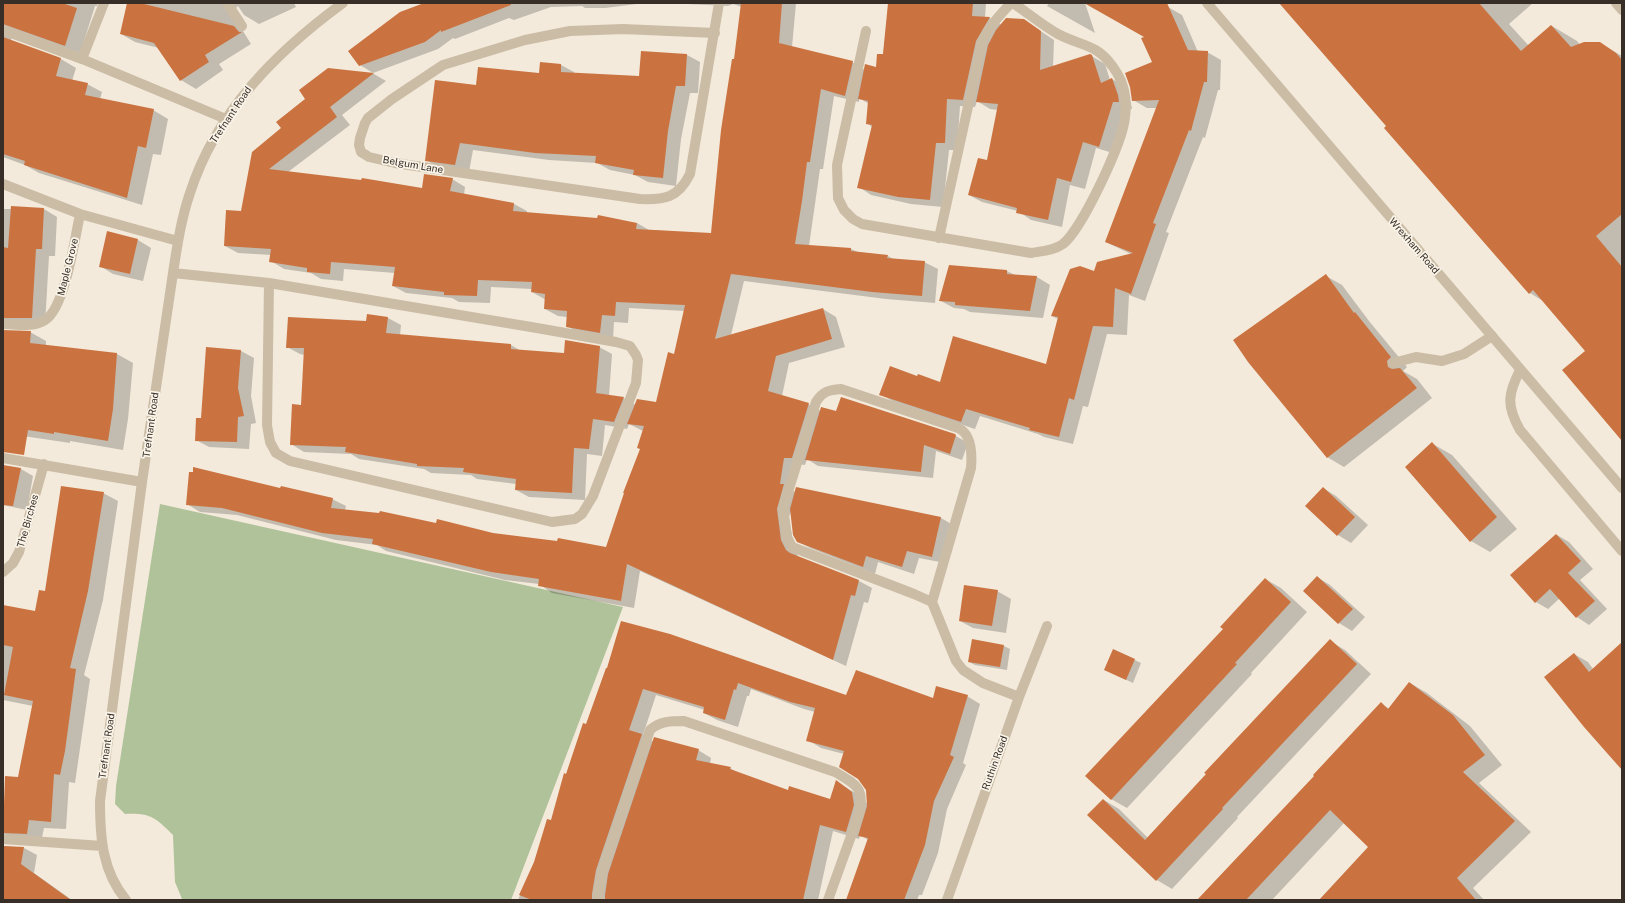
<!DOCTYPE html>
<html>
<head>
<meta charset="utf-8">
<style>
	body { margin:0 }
	#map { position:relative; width:1625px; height:903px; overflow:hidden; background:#f3eadb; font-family:"Public Sans",sans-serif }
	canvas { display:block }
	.frame { position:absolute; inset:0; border:4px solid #372e28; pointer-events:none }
</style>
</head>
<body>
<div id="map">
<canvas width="1625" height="903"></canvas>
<div class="frame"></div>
</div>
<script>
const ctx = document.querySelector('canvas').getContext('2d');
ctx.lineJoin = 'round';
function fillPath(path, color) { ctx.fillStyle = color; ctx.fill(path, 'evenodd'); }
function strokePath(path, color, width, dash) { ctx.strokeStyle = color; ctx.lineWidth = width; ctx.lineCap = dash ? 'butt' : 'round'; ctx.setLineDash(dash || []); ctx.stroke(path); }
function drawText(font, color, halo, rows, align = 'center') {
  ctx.font = font + ' "Public Sans",sans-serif'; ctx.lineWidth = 3.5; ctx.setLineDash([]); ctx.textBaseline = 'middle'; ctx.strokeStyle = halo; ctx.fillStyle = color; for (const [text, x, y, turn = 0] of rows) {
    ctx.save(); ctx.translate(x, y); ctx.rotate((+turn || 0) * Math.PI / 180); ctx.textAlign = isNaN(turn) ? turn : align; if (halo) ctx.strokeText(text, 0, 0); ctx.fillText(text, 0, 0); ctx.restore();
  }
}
fillPath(new Path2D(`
	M 160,504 L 623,607 L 511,900 L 183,900 L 182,899 L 175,882 L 173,835 C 155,817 150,813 125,814 L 115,804 L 116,786 Z`), '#b0c29a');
fillPath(new Path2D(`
	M 3,3 L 98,3 L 97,6 L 95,6 L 80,54 L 13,33 L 11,40 L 61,59 L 76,68 L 72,81 L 87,84 L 102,92 L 100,99 L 153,110 L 168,119 L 161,155 L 153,154 L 142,205 L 39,173 L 25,165 L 3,157 Z
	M 128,3 L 294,3 L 296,7 L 259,24 L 244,15 L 238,6 L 235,9 L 236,15 L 245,30 L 243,31 L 251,44 L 219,64 L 223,70 L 196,89 L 181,80 L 159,48 L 135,42 L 121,34 Z
	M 427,3 L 645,3 L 605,8 L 585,8 L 582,6 L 551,7 L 514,20 L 509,18 L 455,39 L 453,38 L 438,49 L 373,73 L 360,65 Z
	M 667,3 L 796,3 L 792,47 L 852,62 L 865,70 L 877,69 L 883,55 L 889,3 L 986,3 L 985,17 L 990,18 L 1002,25 L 1024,20 L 1054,40 L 1053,67 L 1090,55 L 1105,64 L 1110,80 L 1112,79 L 1126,87 L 1130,99 L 1132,109 L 1126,109 L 1113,153 L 1096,148 L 1085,189 L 1070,185 L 1062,227 L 1031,220 L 1018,211 L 982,202 L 969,195 L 987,161 L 998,110 L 990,109 L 977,101 L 975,107 L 960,106 L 957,150 L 949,150 L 943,207 L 911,204 L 871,195 L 859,187 L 872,127 L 867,123 L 869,104 L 859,98 L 859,102 L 834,96 L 823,169 L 820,169 L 809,246 L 851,249 L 858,252 L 888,256 L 895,260 L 924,262 L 938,269 L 935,303 L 886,299 L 744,281 L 731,335 L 823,309 L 836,317 L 845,347 L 789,363 L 782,396 L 808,404 L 821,411 L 837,412 L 841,398 L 956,436 L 968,443 L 962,460 L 936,451 L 933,478 L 818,466 L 807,459 L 805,465 L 798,464 L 793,491 L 796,492 L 941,518 L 953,525 L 945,563 L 919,558 L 914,574 L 878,562 L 875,574 L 810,548 L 797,541 L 791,511 L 789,517 L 794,548 L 799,558 L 859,581 L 872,588 L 868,603 L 864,602 L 846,666 L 640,571 L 634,608 L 552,593 L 539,584 L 505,580 L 386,551 L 377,545 L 336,540 L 237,515 L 200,512 L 187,504 L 281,489 L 332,499 L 346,506 L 345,510 L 493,534 L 607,548 L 641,449 L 643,431 L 629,424 L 627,429 L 605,425 L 602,456 L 587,454 L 585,500 L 529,497 L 516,490 L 516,484 L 477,479 L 471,475 L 431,473 L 424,469 L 359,459 L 351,454 L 304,452 L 291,444 L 302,406 L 305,355 L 300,354 L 287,347 L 367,322 L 368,316 L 388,318 L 401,325 L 400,336 L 511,345 L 521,351 L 565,354 L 599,347 L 612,354 L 609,396 L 623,398 L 636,405 L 657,404 L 675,355 L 685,311 L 629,308 L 628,323 L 614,322 L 613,339 L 580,334 L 567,326 L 567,317 L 558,316 L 545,309 L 546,300 L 532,292 L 532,289 L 491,287 L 490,303 L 459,302 L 452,298 L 406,293 L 393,286 L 395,273 L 344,269 L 343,281 L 321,279 L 311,273 L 284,269 L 271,261 L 272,255 L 238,253 L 225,246 L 282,128 L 307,99 L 328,69 L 374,74 L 386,81 L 342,115 L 350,125 L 288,172 L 423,190 L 452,179 L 465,187 L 464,195 L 514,204 L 527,211 L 527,213 L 637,223 L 649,230 L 712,234 L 742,7 L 733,4 L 728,6 Z
	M 1049,3 L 1085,3 L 1095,33 L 1047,6 Z
	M 1095,3 L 1153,3 L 1168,7 L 1182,15 L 1198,52 L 1207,52 L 1221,60 L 1220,90 L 1218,90 L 1205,138 L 1203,137 L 1166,232 L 1169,233 L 1145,301 L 1129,295 L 1127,335 L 1107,334 L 1088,407 L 1083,406 L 1073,444 L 1044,437 L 1038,434 L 980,416 L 975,429 L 894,402 L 880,394 L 918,378 L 940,383 L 1046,366 L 1058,319 L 1052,316 L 1094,272 L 1133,255 L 1106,242 L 1157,108 L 1147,108 L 1133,100 L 1153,62 L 1146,38 Z
	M 1291,3 L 1533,3 L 1509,24 L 1529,46 L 1552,26 L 1577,41 L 1580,45 L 1600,43 L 1622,56 L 1622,438 L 1586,351 L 1543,301 L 1530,293 L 1388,126 Z
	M 687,55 L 700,62 L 698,93 L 690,93 L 681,139 L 676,186 L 648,182 L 635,175 L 610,170 L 597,163 L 549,160 L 473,150 L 469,172 L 440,168 L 426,160 L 477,86 L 540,74 L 541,63 L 561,65 L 574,72 L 574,74 L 640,78 Z
	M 3,209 L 44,209 L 57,217 L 55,256 L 49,256 L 45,325 L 3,321 Z
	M 108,233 L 138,240 L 151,248 L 143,281 L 113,274 L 100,266 Z
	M 950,266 L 1007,271 L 1015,275 L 1037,277 L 1050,285 L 1043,318 L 970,312 L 964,309 L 954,308 L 941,301 Z
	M 1326,276 L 1342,285 L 1369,321 L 1407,367 L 1403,371 L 1417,379 L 1432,398 L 1344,467 L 1327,457 Z
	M 3,332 L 30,332 L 46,341 L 46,346 L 117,354 L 133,363 L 128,419 L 123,450 L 70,441 L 70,443 L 3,433 Z
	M 207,348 L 241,351 L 254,358 L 251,396 L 256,423 L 251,424 L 249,449 L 209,447 L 196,440 L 202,419 Z
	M 1433,444 L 1452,455 L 1517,529 L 1490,552 L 1471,541 Z
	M 3,466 L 21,469 L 33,476 L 27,510 L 3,505 Z
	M 1323,488 L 1336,496 L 1368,525 L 1351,543 L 1338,535 Z
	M 103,493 L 118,501 L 103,600 L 84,675 L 90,679 L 75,783 L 69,782 L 66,829 L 44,828 L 41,842 L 17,841 L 3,833 L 6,777 L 19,778 L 33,706 L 3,700 L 3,606 L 36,612 L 45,592 Z
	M 1557,535 L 1569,542 L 1593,569 L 1580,580 L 1607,609 L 1589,625 L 1577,617 L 1560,598 L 1548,609 L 1536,602 Z
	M 1317,577 L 1330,585 L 1365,617 L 1352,631 L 1339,623 L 1304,591 Z
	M 1265,579 L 1281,588 L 1307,612 L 1251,673 L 1252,674 L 1127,808 L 1111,799 L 1224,629 Z
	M 997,591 L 1011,599 L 1006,633 L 973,628 L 960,621 Z
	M 622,622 L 847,696 L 933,700 L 967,696 L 980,704 L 963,763 L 966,765 L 947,809 L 938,853 L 922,895 L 919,895 L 917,900 L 847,900 L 868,840 L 860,835 L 859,839 L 833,831 L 818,900 L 518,900 L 552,821 L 567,775 L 608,669 ZM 751,689 L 804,709 L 815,712 L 808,740 L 821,748 L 844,754 L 867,791 L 868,805 L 863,798 L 836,781 L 831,800 L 789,791 L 738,773 L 730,768 L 710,764 L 711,758 L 698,750 L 654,742 L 643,735 L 656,695 L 705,710 L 704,713 L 717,720 L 738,727 L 747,696 L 749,696 Z
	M 1330,641 L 1345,650 L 1371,674 L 1237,817 L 1238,818 L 1172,889 L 1157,880 L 1104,800 L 1119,809 L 1148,838 Z
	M 1004,646 L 1010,649 L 1007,670 L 975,665 L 969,662 Z
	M 1114,650 L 1141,663 L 1133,683 L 1105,670 Z
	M 1622,650 L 1622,767 L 1574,654 L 1588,662 L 1593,669 Z
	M 1410,683 L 1427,693 L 1470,726 L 1502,765 L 1479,783 L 1531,832 L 1473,888 L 1484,900 L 1321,900 L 1370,847 L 1344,823 L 1272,900 L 1199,900 L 1316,776 L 1381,704 L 1390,709 Z
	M 3,846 L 24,848 L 37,855 L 34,873 L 72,900 L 3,900 Z`), '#0003');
fillPath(new Path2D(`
	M 3,3 L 62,3 L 77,8 L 65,46 L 3,24 Z
	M 127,3 L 140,3 L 234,26 L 239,32 L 242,32 L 205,55 L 209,62 L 180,81 L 154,43 L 120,34 Z
	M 424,3 L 510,3 L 511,5 L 441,32 L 441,30 L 425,42 L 359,66 L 348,51 L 400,12 Z
	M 741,3 L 782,3 L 779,43 L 853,61 L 845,96 L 821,89 L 810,162 L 807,162 L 802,201 L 795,244 L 851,248 L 851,251 L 888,255 L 887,258 L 925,261 L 922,296 L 872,292 L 731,274 L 715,339 L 823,308 L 832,339 L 776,356 L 768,391 L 809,403 L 792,458 L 784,458 L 780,484 L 784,484 L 777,509 L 781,540 L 786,550 L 790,553 L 859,580 L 855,596 L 851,595 L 833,660 L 627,564 L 621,601 L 538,586 L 539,579 L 491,572 L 372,544 L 373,539 L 322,533 L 222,508 L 186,505 L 189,472 L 193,472 L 193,467 L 280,488 L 281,486 L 333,498 L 331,508 L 379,513 L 380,511 L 436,523 L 437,519 L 493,533 L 557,541 L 558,538 L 606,547 L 624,493 L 623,493 L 640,449 L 637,448 L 644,426 L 627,424 L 637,399 L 656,402 L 668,352 L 674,354 L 685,305 L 616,302 L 615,316 L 602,315 L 600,333 L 566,327 L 567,311 L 544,309 L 545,294 L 531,292 L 532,282 L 478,280 L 477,296 L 444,295 L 444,292 L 392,286 L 395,267 L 331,262 L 330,274 L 307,272 L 307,268 L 269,262 L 271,249 L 224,246 L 226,210 L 241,211 L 252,152 L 281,128 L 276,122 L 305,99 L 299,90 L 328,68 L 374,73 L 330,107 L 337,117 L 269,169 L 361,180 L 362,178 L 422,188 L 424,174 L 453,178 L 450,191 L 514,203 L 513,211 L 597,218 L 598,215 L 637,223 L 636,229 L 711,233 L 721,130 L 732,59 L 734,59 Z
	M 888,3 L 973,3 L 972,16 L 990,17 L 976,41 L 963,100 L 947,99 L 945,143 L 936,143 L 930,200 L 898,197 L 857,188 L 872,125 L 866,124 L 868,101 L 858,99 L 865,64 L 876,67 L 877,54 L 883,54 Z
	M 1084,3 L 1167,3 L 1188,50 L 1208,51 L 1207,82 L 1204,82 L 1191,131 L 1189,130 L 1153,223 L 1156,224 L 1131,294 L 1115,288 L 1113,327 L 1093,326 L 1074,400 L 1069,398 L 1059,437 L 1029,430 L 1030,428 L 966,409 L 961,422 L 879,395 L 890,366 L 917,376 L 918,374 L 940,382 L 953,336 L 1046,364 L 1058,317 L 1051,316 L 1070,269 L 1080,266 L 1094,271 L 1097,262 L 1133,253 L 1105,242 L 1159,100 L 1132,101 L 1130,87 L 1125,73 L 1152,62 L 1141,38 L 1144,37 Z
	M 1279,3 L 1479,3 L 1521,51 L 1551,25 L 1571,47 L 1584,42 L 1600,42 L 1616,53 L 1622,60 L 1622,214 L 1596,236 L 1622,267 L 1622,441 L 1562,370 L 1585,351 L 1533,290 L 1529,294 L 1384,128 L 1386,126 Z
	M 1006,18 L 1024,19 L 1041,31 L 1040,70 L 1090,54 L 1092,55 L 1101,83 L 1112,78 L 1118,95 L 1119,102 L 1113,102 L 1099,147 L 1083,142 L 1071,182 L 1057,178 L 1048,220 L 1016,213 L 1017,208 L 968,195 L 978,158 L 987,160 L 998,104 L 976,102 L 988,45 L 996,30 Z
	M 3,37 L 61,58 L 56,76 L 88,83 L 85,95 L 154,109 L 146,148 L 138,146 L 127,198 L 24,165 L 25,161 L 3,154 Z
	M 641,51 L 687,54 L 685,86 L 676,86 L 668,131 L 663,178 L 633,175 L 634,170 L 595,163 L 596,156 L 535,153 L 460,143 L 455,165 L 425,161 L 435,80 L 476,85 L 478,67 L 539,73 L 540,62 L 561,64 L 561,72 L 639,76 Z
	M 11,206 L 44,208 L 42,249 L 36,249 L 32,318 L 3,318 L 3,247 L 8,248 Z
	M 107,231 L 138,239 L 130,274 L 99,267 Z
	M 949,265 L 1007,270 L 1007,274 L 1037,276 L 1030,311 L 955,305 L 955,302 L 939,301 Z
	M 1326,274 L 1354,313 L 1355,312 L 1391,357 L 1387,361 L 1388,367 L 1392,369 L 1400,368 L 1417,388 L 1327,458 L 1248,362 L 1233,340 Z
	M 367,314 L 388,317 L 386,333 L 511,344 L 511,349 L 564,353 L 565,340 L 600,346 L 596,393 L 624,397 L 614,422 L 593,419 L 589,449 L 574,448 L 572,493 L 515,490 L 516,479 L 463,472 L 464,468 L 417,466 L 417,464 L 345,452 L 346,447 L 290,445 L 292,404 L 301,405 L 304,348 L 286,348 L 288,317 L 366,321 Z
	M 3,330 L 31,331 L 30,343 L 117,353 L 113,409 L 108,441 L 54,432 L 54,434 L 28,430 L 24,455 L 3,452 Z
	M 206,347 L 241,350 L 238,388 L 244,416 L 238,417 L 237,442 L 195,441 L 196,418 L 201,418 Z
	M 841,397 L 955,434 L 956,435 L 950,454 L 924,445 L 921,472 L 805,460 L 821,407 L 836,411 Z
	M 1432,442 L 1497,517 L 1470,542 L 1405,467 Z
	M 3,465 L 21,468 L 13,506 L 3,505 Z
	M 61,486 L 104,492 L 88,591 L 70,668 L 76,669 L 65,751 L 60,775 L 54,774 L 51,822 L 29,820 L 27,834 L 3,833 L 5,776 L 18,777 L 33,701 L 4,695 L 13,647 L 3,645 L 3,605 L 35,611 L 39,590 L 45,591 Z
	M 796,487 L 941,517 L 932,557 L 907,551 L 902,567 L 866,556 L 863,567 L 797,542 L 793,535 L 790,509 Z
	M 1323,487 L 1355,517 L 1337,536 L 1305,506 Z
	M 1556,534 L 1581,561 L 1568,573 L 1595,601 L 1576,618 L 1550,589 L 1535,603 L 1510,575 Z
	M 1317,576 L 1353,609 L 1338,624 L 1303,591 Z
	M 1265,578 L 1291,602 L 1235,663 L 1237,664 L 1111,800 L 1085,776 L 1223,629 L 1220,627 Z
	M 964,585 L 998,590 L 992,626 L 959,621 Z
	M 621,621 L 670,634 L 846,695 L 856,670 L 933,698 L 936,686 L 968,695 L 950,755 L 954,757 L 934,801 L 925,845 L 904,900 L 846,900 L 868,838 L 858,836 L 867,806 L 866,790 L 858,779 L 839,767 L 844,751 L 806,741 L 815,708 L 790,702 L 738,683 L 736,690 L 734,689 L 725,720 L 703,713 L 704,707 L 643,689 L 629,730 L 642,734 L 596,870 L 592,894 L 592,900 L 532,900 L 519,895 L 534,862 L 547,819 L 551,820 L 564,773 L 566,774 L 583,723 L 586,724 L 606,668 L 607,668 Z
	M 972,639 L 1004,645 L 1000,667 L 968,662 Z
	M 1330,639 L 1357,664 L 1222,808 L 1223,809 L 1156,881 L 1087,815 L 1103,799 L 1145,840 L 1206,774 L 1204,773 Z
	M 1622,642 L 1622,770 L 1584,727 L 1544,677 L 1574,653 L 1589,672 Z
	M 1113,649 L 1135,659 L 1126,680 L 1104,670 Z
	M 1409,682 L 1453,715 L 1485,755 L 1463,772 L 1515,821 L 1457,878 L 1476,900 L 1319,900 L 1368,847 L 1330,810 L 1246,900 L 1197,900 L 1314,776 L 1313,775 L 1381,702 L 1388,709 Z
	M 654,737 L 699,749 L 696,760 L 731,767 L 730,769 L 788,790 L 789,786 L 830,799 L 836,780 L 852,792 L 854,805 L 846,832 L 820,825 L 803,900 L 605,900 L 605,895 L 608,874 Z
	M 3,846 L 24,847 L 21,864 L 71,900 L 3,900 Z`), '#ca7341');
strokePath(new Path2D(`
	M 1616,3 L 1622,10
	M 1393,363 L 1416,357 L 1442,361 L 1464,354 L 1492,336
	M 1520,370 C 1508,394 1506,405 1520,430 L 1622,551`), '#cbbca6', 10);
strokePath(new Path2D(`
	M 227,3 L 242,26
	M 1207,3 L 1622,488
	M 3,30 L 82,59 L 226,119
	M 866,31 L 837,165 L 838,198 L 844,210 L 853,219 L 862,224 L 1031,253 C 1042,251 1053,251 1063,244 C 1082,229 1123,142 1125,117 C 1127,102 1125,86 1117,73 C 1099,43 1085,48 1058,34 C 1043,26 1028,13 1013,3
	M 715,33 L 623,29 L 570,31 L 525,40 L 443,65 L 392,99 L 368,118 L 365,123 L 360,138 L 359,145 L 361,152 L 369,157 L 395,163 L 640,199 C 665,200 678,198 690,174 L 719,3
	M 82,59 L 104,3
	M 3,184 L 80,214 L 178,241
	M 939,238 L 982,43 C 988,27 1000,15 1011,3
	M 173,273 L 269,283 L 537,328 L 616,342 L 630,346 L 636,355 L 638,360 L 636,383 L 593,496 L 582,514 L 575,519 L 552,522 L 290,461 L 276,453 L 270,442 L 267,425 L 269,283
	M 3,324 C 16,324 33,328 45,320 C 65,308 75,238 80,214
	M 3,458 L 142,482
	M 3,572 L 13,563 L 19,552 L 44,464
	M 932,602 L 914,594 L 792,547 L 787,537 L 783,508 L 816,402 C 823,391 829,390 841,389 L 958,428 C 972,434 972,456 971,468 L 932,602 L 956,661 L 963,670 L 983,683 L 1019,697
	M 3,839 L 102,846
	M 126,900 C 102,871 100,837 100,801 L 142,482 L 173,273 C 177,247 181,219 190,193 C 216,112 276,52 343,3
	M 599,900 L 598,895 L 602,872 L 650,730 C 660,721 671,721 684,721 L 835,772 C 857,785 865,788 859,814 L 828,900
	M 947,900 L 1019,697 L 1047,626`), '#cbbca6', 10);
drawText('10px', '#372e28', '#faf4e8', [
	["Trefnant Road",231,115,-56],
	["Belgum Lane",413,165,10],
	["Wrexham Road",1414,246,49],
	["Maple Grove",68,267,-76],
	["Trefnant Road",151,425,-82],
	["The Birches",28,521,-74],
	["Trefnant Road",107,746,-82],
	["Ruthin Road",995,763,-70]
]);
</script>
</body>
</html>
